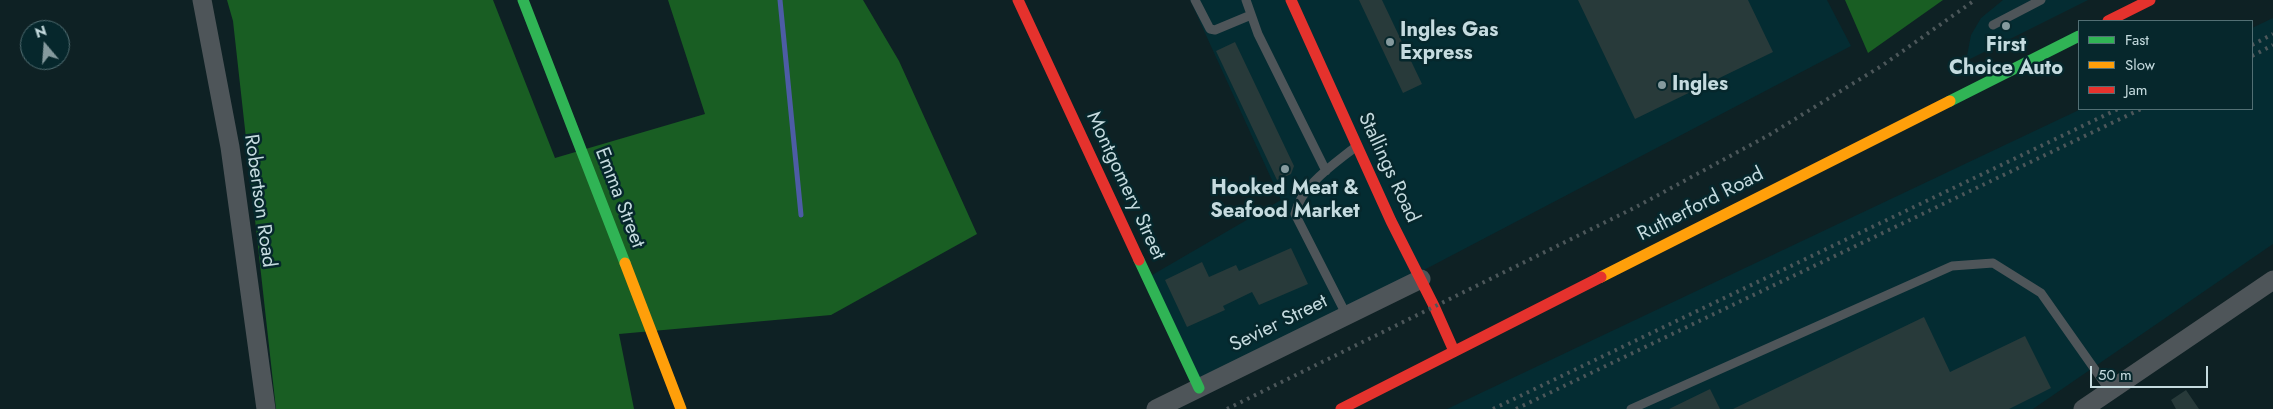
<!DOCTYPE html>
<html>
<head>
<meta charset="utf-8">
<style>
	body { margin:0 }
	#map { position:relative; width:2273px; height:409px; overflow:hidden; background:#0e2124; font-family:Jost,sans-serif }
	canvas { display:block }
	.legend { position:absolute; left:2078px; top:20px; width:175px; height:90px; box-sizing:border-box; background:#06272c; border:1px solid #526f74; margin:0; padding:6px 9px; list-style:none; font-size:15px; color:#c5dbdf }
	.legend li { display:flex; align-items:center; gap:10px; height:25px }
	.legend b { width:25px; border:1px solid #526f74 }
	.north { position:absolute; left:20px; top:20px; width:50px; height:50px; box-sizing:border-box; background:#06272c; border:1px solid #526f74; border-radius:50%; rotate:342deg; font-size:14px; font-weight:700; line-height:20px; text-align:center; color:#c5dbdf }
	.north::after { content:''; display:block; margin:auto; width:18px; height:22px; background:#859a9e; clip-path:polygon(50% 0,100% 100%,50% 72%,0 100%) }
	.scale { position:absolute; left:2090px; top:366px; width:118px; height:22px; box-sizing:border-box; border:2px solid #c5dbdf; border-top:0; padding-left:6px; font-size:15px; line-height:18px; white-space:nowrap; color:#c5dbdf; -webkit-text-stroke:4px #06272c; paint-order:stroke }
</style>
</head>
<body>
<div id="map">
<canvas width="2273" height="409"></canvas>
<ul class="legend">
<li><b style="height:6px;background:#30b455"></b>Fast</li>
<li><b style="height:6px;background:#ff9f0a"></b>Slow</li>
<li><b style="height:6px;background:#e5322d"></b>Jam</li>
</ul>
<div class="north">N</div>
<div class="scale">50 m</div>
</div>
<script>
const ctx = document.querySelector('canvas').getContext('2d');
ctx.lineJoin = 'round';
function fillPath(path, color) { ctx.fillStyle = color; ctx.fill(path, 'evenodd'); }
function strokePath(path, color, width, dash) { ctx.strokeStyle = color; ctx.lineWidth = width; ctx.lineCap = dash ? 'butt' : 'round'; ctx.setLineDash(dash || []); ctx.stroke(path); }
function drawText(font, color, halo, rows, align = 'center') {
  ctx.font = font + ' Jost,sans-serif'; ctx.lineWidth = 5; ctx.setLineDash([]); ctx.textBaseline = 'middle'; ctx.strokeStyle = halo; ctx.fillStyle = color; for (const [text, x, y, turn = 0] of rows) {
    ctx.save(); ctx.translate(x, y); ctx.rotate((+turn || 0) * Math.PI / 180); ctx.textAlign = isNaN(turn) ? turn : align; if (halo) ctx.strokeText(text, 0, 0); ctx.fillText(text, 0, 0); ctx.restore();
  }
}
fillPath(new Path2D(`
	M 1190,0 L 1827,0 L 1851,46 L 1199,388 L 1147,278 L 1281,200 Z
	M 2003,0 L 2088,0 L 1966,61 L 1971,35 L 1981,18 Z
	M 2273,18 L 2273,244 L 2033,409 L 1447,409 L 2081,109 L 2252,109 L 2252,28 Z`), '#042c32');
fillPath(new Path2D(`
	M 227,0 L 493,0 L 555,158 L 705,114 L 668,0 L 863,0 L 899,61 L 977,234 L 831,315 L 619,334 L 634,409 L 276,409 L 233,21 Z
	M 1845,0 L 1943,0 L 1868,53 Z`), '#195e23');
strokePath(new Path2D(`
	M 780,0 L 801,215`), '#4d5ca5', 5);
fillPath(new Path2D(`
	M 1359,0 L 1382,0 L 1422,84 L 1403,93 Z
	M 1578,0 L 1748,0 L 1773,52 L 1635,119 Z
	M 1235,42 L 1294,166 L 1291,174 L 1277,180 L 1216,51 Z
	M 1291,248 L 1308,284 L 1259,305 L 1252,292 L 1223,306 L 1225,310 L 1187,327 L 1165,280 L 1202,262 L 1209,277 L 1236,265 L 1239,271 Z
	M 1924,317 L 1950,372 L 2025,336 L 2051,388 L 2009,409 L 1733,409 Z
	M 1710,389 L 1720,409 L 1669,409 Z
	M 2186,390 L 2199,409 L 2176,409 L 2171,400 Z`), '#283a3a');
strokePath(new Path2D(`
	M 1195,0 L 1210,29 L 1215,30 L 1251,15
	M 1246,0 L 1258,34 L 1326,171
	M 1993,25 L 2041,0
	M 1347,316 L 1295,214 C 1301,186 1333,165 1354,148
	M 1631,409 L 1952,266 L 1993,263 L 2041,293 L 2110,391`), '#4e5559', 9);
strokePath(new Path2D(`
	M 202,0 L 230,147 L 266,409
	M 1156,409 L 1421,279
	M 2083,409 L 2273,280`), '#4e5559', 19);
strokePath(new Path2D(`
	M 523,0 L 625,263
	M 1950,101 L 2079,36
	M 1139,260 L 1199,388`), '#30b455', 11);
strokePath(new Path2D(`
	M 625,263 L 681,409
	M 1601,277 L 1950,101`), '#ff9f0a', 11);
strokePath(new Path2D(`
	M 1018,0 L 1139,260
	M 1291,0 L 1391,221 L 1434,306 L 1454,351
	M 2108,21 L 2150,0
	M 1341,409 L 1601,277`), '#e5322d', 11);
strokePath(new Path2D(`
	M 2252,45 L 2273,34
	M 2252,56 L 2273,45
	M 1227,409 L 1636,207 L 1769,135 L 1883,65 L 1975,0
	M 1493,409 L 2118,109
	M 1516,409 L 2141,109`), '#4c575a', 4, [2.5, 5]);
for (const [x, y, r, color] of [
	[2006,26,5,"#859a9e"],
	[1390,42,5,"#859a9e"],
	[1662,85,5,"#859a9e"],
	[1285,169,5,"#859a9e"]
]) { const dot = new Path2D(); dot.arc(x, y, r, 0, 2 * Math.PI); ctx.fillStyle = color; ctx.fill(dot); strokePath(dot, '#06272c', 2); }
drawText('bold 20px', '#c5dbdf', '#06272c', [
	["Ingles Gas",1400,31],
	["Express",1400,54],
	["First",2006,46,"center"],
	["Choice Auto",2006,69,"center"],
	["Ingles",1672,85],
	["Hooked Meat &",1285,189,"center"],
	["Seafood Market",1285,212,"center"]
], 'left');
drawText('20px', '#c5dbdf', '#06272c', [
	["Stallings Road",1388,168,65],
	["Montgomery Street",1125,186,65],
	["Emma Street",619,198,69],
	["Robertson Road",259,201,82],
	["Rutherford Road",1701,205,-27],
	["Sevier Street",1279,324,-26]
]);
</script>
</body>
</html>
